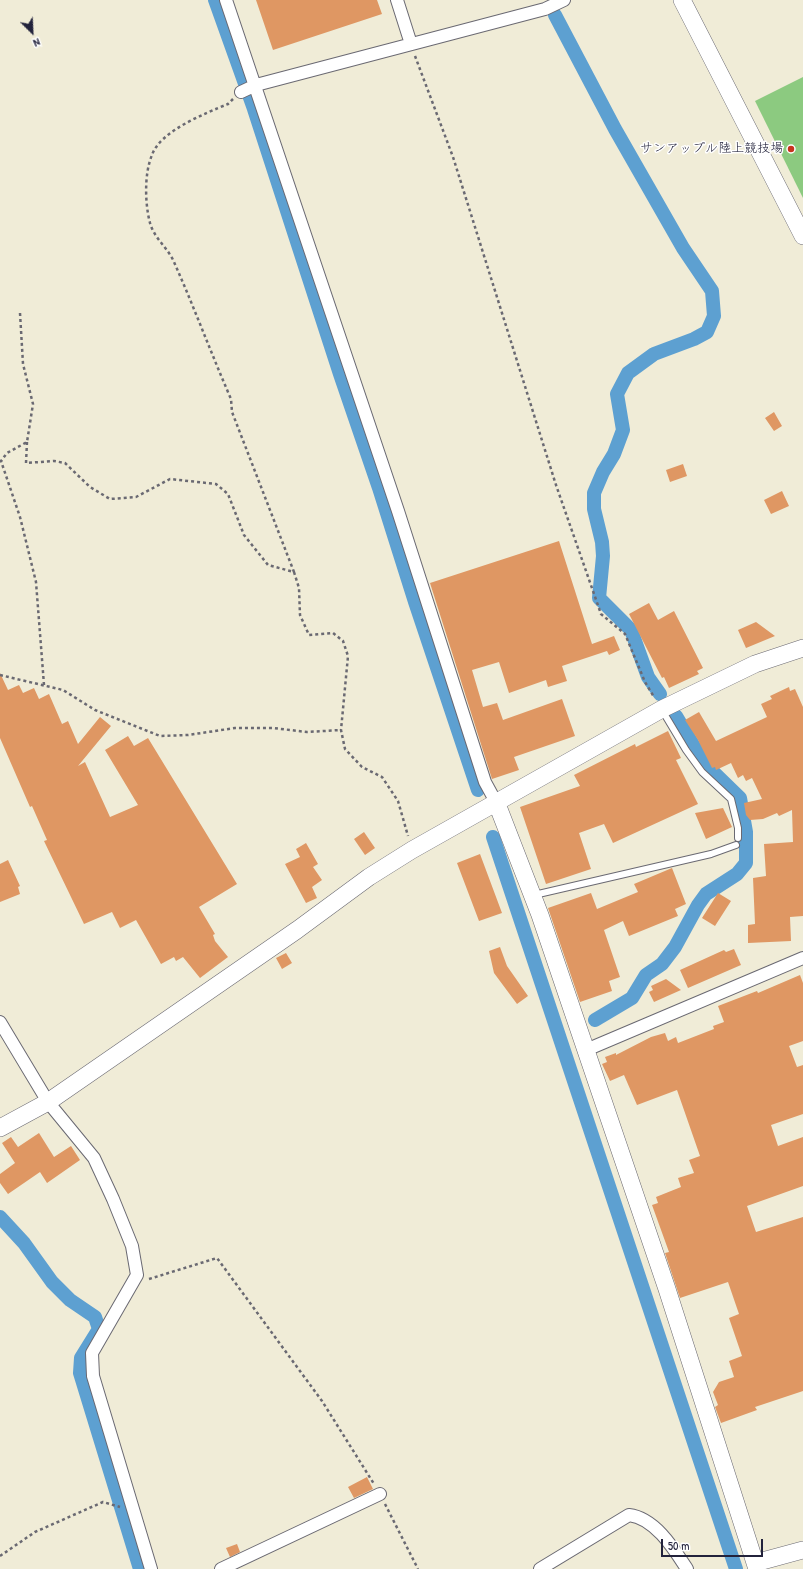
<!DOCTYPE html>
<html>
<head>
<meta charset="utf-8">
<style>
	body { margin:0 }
	#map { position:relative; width:803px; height:1569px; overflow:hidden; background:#f0ecd7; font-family:"Patrick Hand",sans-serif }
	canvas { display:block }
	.north { position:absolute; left:12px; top:12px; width:40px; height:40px; -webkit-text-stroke:3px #fff; paint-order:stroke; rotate:156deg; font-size:11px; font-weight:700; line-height:16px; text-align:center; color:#22223b }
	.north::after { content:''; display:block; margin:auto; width:14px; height:18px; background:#22223b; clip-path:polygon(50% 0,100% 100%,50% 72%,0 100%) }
	.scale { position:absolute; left:661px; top:1539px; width:102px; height:18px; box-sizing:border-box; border:2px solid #22223b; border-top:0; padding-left:5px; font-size:12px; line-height:14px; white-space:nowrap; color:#22223b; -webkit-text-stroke:3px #fff; paint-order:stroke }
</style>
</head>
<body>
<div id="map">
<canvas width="803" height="1569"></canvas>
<div class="north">N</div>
<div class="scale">50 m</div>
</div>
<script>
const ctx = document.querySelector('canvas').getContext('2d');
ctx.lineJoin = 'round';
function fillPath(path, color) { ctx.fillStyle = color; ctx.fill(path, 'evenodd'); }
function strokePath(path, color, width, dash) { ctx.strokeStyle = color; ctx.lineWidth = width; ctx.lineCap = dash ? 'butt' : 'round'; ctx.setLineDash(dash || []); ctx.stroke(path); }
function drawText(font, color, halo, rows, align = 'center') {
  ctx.font = font + ' "Patrick Hand","Klee One",sans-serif'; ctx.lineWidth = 3; ctx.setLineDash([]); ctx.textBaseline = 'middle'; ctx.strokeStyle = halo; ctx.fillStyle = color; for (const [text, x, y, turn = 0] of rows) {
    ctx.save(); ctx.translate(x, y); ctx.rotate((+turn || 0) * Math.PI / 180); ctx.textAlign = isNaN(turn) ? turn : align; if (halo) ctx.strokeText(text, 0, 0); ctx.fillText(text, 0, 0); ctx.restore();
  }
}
fillPath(new Path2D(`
	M 803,77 L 803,198 L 755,101 Z`), '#8cca80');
strokePath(new Path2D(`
	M 215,0 L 254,109 L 340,374 L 379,488 L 415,602 L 478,790
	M 555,15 L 615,129 L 683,248 L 712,291 L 714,316 L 707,332 L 694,339 L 654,354 L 628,373 L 617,394 L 623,430 L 614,454 L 603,472 L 594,493 L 594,509 L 602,542 L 603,556 L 599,598 L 631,630 L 648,677 L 660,694
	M 493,837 L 736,1569
	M 595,1020 L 632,998 L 646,975 L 662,964 L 675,947 L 698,905 L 706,894 L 737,874 L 746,863 L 746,832 L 740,798 L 704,763 L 676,716
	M 0,1217 L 24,1243 L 52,1282 L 70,1300 L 95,1317 L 99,1329 L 81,1358 L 80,1373 L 140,1569`), '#5da0d1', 14);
fillPath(new Path2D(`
	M 256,0 L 377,0 L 382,14 L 273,50 Z
	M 774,412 L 782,426 L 774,431 L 765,418 Z
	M 683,464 L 687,476 L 670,482 L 666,470 Z
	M 782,491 L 789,506 L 771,514 L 764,500 Z
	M 559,541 L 592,644 L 614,636 L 620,650 L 609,655 L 607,651 L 562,666 L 567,681 L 548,687 L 546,680 L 509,693 L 499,662 L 472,670 L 483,707 L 497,703 L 503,720 L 562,699 L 575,736 L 514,757 L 519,770 L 492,779 L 430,583 Z
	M 649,603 L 658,620 L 674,611 L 703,668 L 697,671 L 699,674 L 669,688 L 664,677 L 662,678 L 629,614 Z
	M 756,622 L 775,636 L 746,648 L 738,630 Z
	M 0,673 L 8,690 L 19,685 L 23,693 L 34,688 L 39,699 L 49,694 L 62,724 L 68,721 L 78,744 L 100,717 L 111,726 L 78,766 L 85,762 L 110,817 L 138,805 L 105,750 L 128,736 L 134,746 L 148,738 L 237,884 L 199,907 L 215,934 L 213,935 L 215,941 L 228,957 L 200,978 L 183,957 L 176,961 L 174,957 L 161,964 L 136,920 L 120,928 L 112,912 L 84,924 L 44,841 L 47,840 L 32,806 L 30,807 L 0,738 Z
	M 789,687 L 790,691 L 795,689 L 803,707 L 803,916 L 790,917 L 791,941 L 748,943 L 748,925 L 755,924 L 753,878 L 766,876 L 764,844 L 793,842 L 792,810 L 779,816 L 777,813 L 763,819 L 750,820 L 746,815 L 744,803 L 762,799 L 752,778 L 746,781 L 743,775 L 738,778 L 731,763 L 716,770 L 715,767 L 712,768 L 698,740 L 685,720 L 699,712 L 716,741 L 767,717 L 761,704 L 772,699 L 770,696 Z
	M 668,731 L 681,758 L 676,760 L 698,804 L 613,843 L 604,824 L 579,833 L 591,869 L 546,884 L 520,807 L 580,786 L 574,775 L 635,744 L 636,747 Z
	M 723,808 L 732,827 L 706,839 L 695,813 Z
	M 364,832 L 375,848 L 365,855 L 354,839 Z
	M 306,843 L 318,864 L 313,867 L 322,880 L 312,887 L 317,898 L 306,903 L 285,864 L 300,857 L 296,849 Z
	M 480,854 L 502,913 L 479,921 L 457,863 Z
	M 8,860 L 20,886 L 18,887 L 20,894 L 0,902 L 0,864 Z
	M 672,868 L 686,904 L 675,909 L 678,916 L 629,936 L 623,921 L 604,930 L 620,977 L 609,981 L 612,991 L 580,1002 L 548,908 L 591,893 L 597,909 L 638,892 L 634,884 Z
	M 718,893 L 731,901 L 715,926 L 702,918 Z
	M 500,947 L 507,966 L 528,996 L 517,1004 L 494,973 L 489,951 Z
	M 734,949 L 741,965 L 688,988 L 680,970 L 724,950 L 726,952 Z
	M 286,953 L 292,963 L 282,969 L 276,958 Z
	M 800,975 L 803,983 L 803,1041 L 789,1046 L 797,1067 L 803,1065 L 803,1114 L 771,1125 L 778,1146 L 803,1137 L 803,1186 L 747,1206 L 756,1232 L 803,1217 L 803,1391 L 755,1407 L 757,1410 L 721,1423 L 715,1407 L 718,1405 L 713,1392 L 719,1382 L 734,1377 L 729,1361 L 742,1356 L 729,1318 L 739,1314 L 728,1282 L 680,1298 L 665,1253 L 669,1252 L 652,1205 L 658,1203 L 656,1197 L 681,1187 L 678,1178 L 694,1173 L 689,1160 L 700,1156 L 677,1090 L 637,1105 L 624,1075 L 610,1081 L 602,1064 L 607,1062 L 605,1057 L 616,1053 L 616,1055 L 651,1037 L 665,1033 L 668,1041 L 676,1037 L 678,1043 L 714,1029 L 713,1026 L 724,1022 L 718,1006 L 757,991 L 758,993 Z
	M 666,979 L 681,990 L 654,1002 L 649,992 L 653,990 L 651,986 Z
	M 39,1133 L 54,1157 L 71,1146 L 80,1160 L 47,1183 L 40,1172 L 8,1194 L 0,1183 L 0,1174 L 15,1163 L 2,1143 L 11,1137 L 18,1147 Z
	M 367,1477 L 373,1489 L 354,1498 L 348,1487 Z
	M 237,1544 L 240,1552 L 230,1557 L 226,1548 Z`), '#df9763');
const lane = new Path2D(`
	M 662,710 L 686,750 L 702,772 L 731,799 L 738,828 L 738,838
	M 534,895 L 711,854 L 736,845`);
const street = new Path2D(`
	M 226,0 L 398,511 L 485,782 L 497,804
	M 397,0 L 411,44
	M 241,92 L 256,85 L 545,9 L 564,0
	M 0,1022 L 48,1102 L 94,1158 L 113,1199 L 132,1246 L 137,1275 L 92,1353 L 93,1376 L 151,1569
	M 586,1050 L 803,958
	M 221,1569 L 380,1494
	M 540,1569 L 629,1515 C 655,1518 674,1549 687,1569`);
const secondary = new Path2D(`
	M 682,0 L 803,236
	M 497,804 L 540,915 L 667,1289 L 757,1569
	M 0,1128 L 48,1102 L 297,930 L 369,877 L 412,850 L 662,709 L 755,664 L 803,648
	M 755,1563 L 803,1550`);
strokePath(lane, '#6a6972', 8);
strokePath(street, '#6a6972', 14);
strokePath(secondary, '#6a6972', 18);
strokePath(new Path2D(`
	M 415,56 L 453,157 L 556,485 L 601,614 L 625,634 L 645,682 L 654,697
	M 233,99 L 228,104 C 206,113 160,131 152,155 C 144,174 145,204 150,223 C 154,238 168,248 174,262 C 194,307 211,353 231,399 L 232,412 L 294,572
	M 20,313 L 23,364 L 33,404 L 27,442 L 7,453 L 1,461 L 20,517 L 36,582 L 44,685
	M 27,442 L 26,463 L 54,461 L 65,463 L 90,487 L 110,499 L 136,497 L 170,479 L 216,484 L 228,494 L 244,535 L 268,565 L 294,572 L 299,588 L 300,615 L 309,635 L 333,633 L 343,641 L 348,656 L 341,730 L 345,749 L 362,767 L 382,777 L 398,801 L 408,836
	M 0,675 L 63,690 L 95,710 L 160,736 L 188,735 L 235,728 L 273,728 L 307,732 L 341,730
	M 149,1279 L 217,1258 L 322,1401 L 374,1484
	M 385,1504 L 418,1569
	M 0,1556 L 35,1532 L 103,1502 L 120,1507`), '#6a6972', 2.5, [3, 3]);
strokePath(lane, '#fff', 6);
strokePath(street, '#fff', 12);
strokePath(secondary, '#fff', 17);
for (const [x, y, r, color] of [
	[791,149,4,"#c8321e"]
]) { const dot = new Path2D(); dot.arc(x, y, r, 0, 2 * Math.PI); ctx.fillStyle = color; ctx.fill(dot); strokePath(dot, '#fff', 1.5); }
drawText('13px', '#22223b', '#fff', [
	["サンアップル陸上競技場",783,149]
], 'right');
</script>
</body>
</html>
